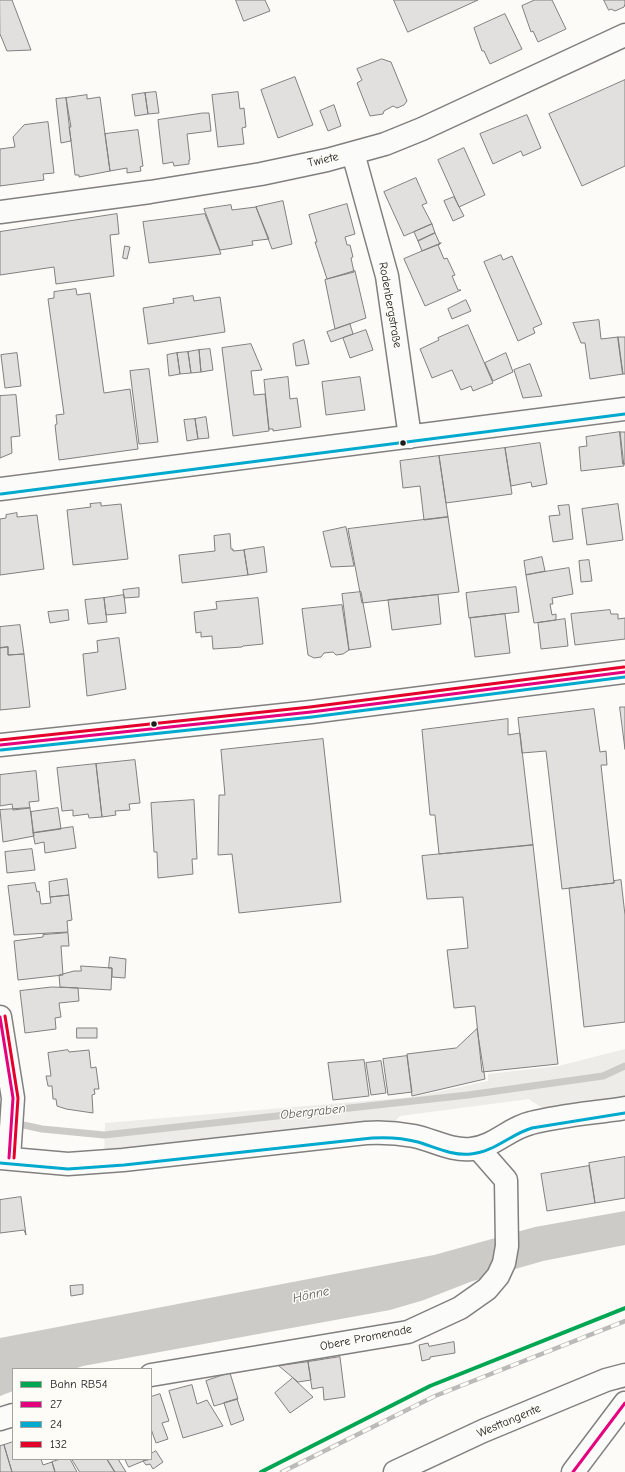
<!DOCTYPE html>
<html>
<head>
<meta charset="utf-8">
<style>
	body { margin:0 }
	#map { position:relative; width:625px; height:1472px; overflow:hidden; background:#fcfbf8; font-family:"Comic Neue",sans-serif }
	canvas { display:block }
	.legend { position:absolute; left:12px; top:1368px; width:140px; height:92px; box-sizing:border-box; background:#fdfcf7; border:1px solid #a3a29f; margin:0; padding:5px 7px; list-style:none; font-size:12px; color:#1c1c1c }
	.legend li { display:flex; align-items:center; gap:8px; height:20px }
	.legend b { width:20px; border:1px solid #a3a29f }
</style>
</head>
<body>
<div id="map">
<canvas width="625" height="1472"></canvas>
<ul class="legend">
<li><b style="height:5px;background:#00a651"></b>Bahn RB54</li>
<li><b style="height:5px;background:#e5007d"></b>27</li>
<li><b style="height:5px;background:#00a9ce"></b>24</li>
<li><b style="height:5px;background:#e4002b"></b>132</li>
</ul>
</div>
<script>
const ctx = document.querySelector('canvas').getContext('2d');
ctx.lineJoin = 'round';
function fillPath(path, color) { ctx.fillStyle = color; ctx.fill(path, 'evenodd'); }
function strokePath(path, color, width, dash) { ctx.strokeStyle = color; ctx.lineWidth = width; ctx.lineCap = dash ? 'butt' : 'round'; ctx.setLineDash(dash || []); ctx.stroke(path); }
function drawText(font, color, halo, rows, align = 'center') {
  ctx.font = font + ' "Comic Neue",sans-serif'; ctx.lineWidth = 3; ctx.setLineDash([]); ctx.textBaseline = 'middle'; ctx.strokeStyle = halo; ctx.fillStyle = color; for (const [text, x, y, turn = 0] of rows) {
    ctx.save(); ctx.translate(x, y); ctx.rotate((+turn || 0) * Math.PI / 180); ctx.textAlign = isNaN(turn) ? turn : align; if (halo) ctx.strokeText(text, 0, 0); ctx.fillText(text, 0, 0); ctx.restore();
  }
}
fillPath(new Path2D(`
	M 625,1049 L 625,1107 L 556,1118 L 529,1099 L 400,1116 L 385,1131 L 104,1161 L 105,1123 L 413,1097 L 488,1081 L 488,1074 L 558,1066 Z`), '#edece8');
fillPath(new Path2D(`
	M 625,1211 L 625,1245 L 543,1261 L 470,1282 L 424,1300 L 390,1310 L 83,1366 L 74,1369 L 13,1369 L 13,1391 L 0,1396 L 0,1338 L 434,1255 L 535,1227 Z`), '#cccbc7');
strokePath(new Path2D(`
	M 0,1120 L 42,1129 L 104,1135 L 468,1095 L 603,1076 L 625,1066`), '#cccbc7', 7);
const building = new Path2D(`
	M 0,0 L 12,0 L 31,50 L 7,51 L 0,34 Z
	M 236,0 L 265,0 L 270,11 L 244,21 Z
	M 394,0 L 478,0 L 408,32 Z
	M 535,0 L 552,0 L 566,29 L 538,42 L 533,31 L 531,32 L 522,6 Z
	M 604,0 L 625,0 L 625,4 L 624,7 L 615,11 L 611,9 L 609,10 Z
	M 505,14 L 522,49 L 490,64 L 484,51 L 482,51 L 474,28 Z
	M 382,59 L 391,62 L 407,101 L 404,105 L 397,108 L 393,106 L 384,111 L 383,114 L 370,116 L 357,83 L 362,80 L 357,69 Z
	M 295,77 L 313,125 L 278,138 L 261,90 Z
	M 625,80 L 625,166 L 582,186 L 549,114 Z
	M 156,92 L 159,113 L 148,114 L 145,93 Z
	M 238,92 L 240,109 L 244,108 L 246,127 L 242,128 L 244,144 L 218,147 L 212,95 Z
	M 145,93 L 148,114 L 135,116 L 132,95 Z
	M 87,95 L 87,99 L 100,97 L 110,171 L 79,177 L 79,175 L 75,175 L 66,98 Z
	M 66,98 L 71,127 L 69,127 L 71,141 L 61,143 L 56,99 Z
	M 334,105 L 341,126 L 328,131 L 320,111 Z
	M 203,113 L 209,113 L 211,131 L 187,134 L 190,160 L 189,160 L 189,164 L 174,166 L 173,162 L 163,164 L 158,120 Z
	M 527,115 L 541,148 L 523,156 L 521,151 L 493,164 L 480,134 Z
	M 48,122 L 54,173 L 43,174 L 44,180 L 0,186 L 0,149 L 15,147 L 13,137 L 24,125 Z
	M 138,130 L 143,166 L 140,167 L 141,171 L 127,173 L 127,168 L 110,171 L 105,134 Z
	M 464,148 L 485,195 L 459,207 L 438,160 Z
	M 416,178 L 427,203 L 422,205 L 432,224 L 404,236 L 384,192 Z
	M 454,197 L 464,216 L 453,221 L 444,201 Z
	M 283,201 L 292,244 L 272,249 L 256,207 Z
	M 347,204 L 355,234 L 345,237 L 347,245 L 350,245 L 353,257 L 351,258 L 354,272 L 327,279 L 315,242 L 317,242 L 309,215 Z
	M 231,205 L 232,210 L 256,207 L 269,239 L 252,241 L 253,245 L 220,250 L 204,209 Z
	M 117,214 L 119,234 L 110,235 L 114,276 L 56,284 L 54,267 L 0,275 L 0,232 Z
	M 205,214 L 221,254 L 149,263 L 143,222 Z
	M 432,224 L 435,233 L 418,241 L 414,232 Z
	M 435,233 L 440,244 L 422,251 L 418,241 Z
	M 441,243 L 438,245 L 444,259 L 447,258 L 455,275 L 452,276 L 458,290 L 461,290 L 425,306 L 404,259 Z
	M 125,246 L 130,247 L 127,259 L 123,258 Z
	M 501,255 L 503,260 L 512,256 L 542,324 L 533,328 L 535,333 L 518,341 L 484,262 Z
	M 355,271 L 366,318 L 335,329 L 325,280 Z
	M 76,289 L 77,295 L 90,293 L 104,393 L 130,389 L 138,449 L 59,460 L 55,425 L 57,424 L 56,415 L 64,414 L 48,299 L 54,298 L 54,292 Z
	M 193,296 L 194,301 L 220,297 L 225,332 L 148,344 L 143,308 L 174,303 L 173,299 Z
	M 466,300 L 471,311 L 452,319 L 448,309 Z
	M 599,320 L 601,339 L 618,337 L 623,374 L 590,379 L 585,343 L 581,343 L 573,323 Z
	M 350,324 L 353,334 L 331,342 L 327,332 Z
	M 468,325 L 493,383 L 473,391 L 471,386 L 461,390 L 452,370 L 432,378 L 420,349 L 439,340 L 438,338 Z
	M 366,330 L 373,350 L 350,358 L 343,338 Z
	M 618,337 L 625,337 L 625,374 L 623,374 Z
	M 304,340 L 309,364 L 296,366 L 293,344 Z
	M 251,344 L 262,370 L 251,371 L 254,395 L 265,394 L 269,431 L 233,436 L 222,348 Z
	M 210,349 L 213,370 L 201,372 L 199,350 Z
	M 199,350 L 201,372 L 191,373 L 188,352 Z
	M 188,352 L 191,373 L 180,374 L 177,353 Z
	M 17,353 L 21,386 L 5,388 L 1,355 Z
	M 177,353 L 180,374 L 169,376 L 167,355 Z
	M 506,353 L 513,372 L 493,381 L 485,363 Z
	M 530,364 L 542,396 L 523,398 L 514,370 Z
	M 149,369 L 158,442 L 139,444 L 130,371 Z
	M 288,377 L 290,399 L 297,398 L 301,427 L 273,431 L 273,429 L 269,429 L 264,380 Z
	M 360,377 L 365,410 L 326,415 L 322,382 Z
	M 16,395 L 20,436 L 11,437 L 12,453 L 0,458 L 0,396 Z
	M 206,417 L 209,438 L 198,439 L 195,419 Z
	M 195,419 L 198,439 L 187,441 L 184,420 Z
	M 620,432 L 625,432 L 625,464 L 623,464 Z
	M 620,432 L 624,466 L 581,471 L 579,447 L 587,446 L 586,437 Z
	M 540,443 L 547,484 L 532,487 L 531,482 L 511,486 L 505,448 Z
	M 505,448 L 512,494 L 446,503 L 439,456 Z
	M 439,456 L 448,517 L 424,520 L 420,486 L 403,488 L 400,461 Z
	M 101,503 L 101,506 L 121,504 L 128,559 L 73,565 L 67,510 L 91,507 L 90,504 Z
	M 618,504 L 623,540 L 587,545 L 582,509 Z
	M 569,505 L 573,539 L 553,542 L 549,516 L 560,515 L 558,506 Z
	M 17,513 L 17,517 L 37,515 L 44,569 L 0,575 L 0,519 L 6,518 L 6,515 Z
	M 448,517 L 459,592 L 362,603 L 348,529 Z
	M 346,527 L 354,566 L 331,567 L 323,532 Z
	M 230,534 L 231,549 L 233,549 L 233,551 L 244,550 L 248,575 L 182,583 L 179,555 L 215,551 L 214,536 Z
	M 264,547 L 267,572 L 248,575 L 244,550 Z
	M 542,557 L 545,571 L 526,575 L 524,561 Z
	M 589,560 L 592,581 L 581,582 L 579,561 Z
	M 569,568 L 573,594 L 552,598 L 553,604 L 550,604 L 552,615 L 556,614 L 556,620 L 534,623 L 526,575 Z
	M 516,587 L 519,612 L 469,618 L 466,593 Z
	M 139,588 L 139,597 L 124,598 L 123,590 Z
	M 361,592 L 371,647 L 349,650 L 342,594 Z
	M 124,595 L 126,613 L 106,615 L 104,598 Z
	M 438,595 L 441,624 L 392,630 L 388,600 Z
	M 104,598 L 107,622 L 88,624 L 85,600 Z
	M 258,598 L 263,644 L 243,646 L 242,647 L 213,649 L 212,636 L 201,637 L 201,632 L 196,633 L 194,612 L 217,609 L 216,602 Z
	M 342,605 L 349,650 L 343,654 L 336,655 L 333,652 L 324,653 L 321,657 L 314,658 L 308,655 L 302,609 Z
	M 68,610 L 69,620 L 50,623 L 48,612 Z
	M 610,610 L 611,614 L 618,614 L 618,619 L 625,618 L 625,639 L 575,645 L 571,614 Z
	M 505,614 L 510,653 L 475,657 L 470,618 Z
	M 565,619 L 568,646 L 541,649 L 538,623 Z
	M 20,625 L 24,654 L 8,655 L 8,647 L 0,648 L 0,627 Z
	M 119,638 L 126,689 L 87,696 L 83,654 L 98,652 L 97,641 Z
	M 8,647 L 8,655 L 24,654 L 30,707 L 0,710 L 0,648 Z
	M 620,707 L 625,707 L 625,749 Z
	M 594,709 L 600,752 L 606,751 L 607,765 L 601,765 L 614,883 L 562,889 L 546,751 L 522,753 L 518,718 Z
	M 508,719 L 508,735 L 520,733 L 533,845 L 439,854 L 435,815 L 430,815 L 422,730 Z
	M 323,739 L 341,902 L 239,913 L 232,854 L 218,855 L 219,795 L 225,795 L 221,750 Z
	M 135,760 L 140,803 L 129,804 L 130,810 L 115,811 L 116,815 L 102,817 L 96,764 Z
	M 96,764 L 102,817 L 89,818 L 88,814 L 73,816 L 73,810 L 62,811 L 57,768 Z
	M 36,771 L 39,801 L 29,802 L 30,808 L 13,810 L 12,804 L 0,806 L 0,775 Z
	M 194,800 L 197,859 L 192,859 L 193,874 L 158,878 L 157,852 L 154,852 L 151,803 Z
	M 30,808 L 34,836 L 3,842 L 0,810 Z
	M 58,808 L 61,829 L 33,833 L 31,812 Z
	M 73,827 L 76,848 L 45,853 L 44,842 L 35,844 L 33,833 Z
	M 533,845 L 558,1064 L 482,1072 L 475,1006 L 454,1008 L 447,950 L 468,948 L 463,897 L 427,899 L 422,856 Z
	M 32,849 L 35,870 L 7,873 L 5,852 Z
	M 67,879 L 69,895 L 50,897 L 49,882 Z
	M 621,880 L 625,915 L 625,1022 L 584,1027 L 569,888 L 614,883 L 614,881 Z
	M 35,883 L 37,892 L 39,891 L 41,904 L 51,903 L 50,897 L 69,895 L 72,920 L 67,921 L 68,932 L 14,935 L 8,886 Z
	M 68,933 L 69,946 L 61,946 L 63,975 L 18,980 L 14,941 L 43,937 L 43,935 Z
	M 110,957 L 126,959 L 125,978 L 112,977 L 112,968 L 109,968 Z
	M 81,966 L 112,968 L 111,990 L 60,987 L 59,975 L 74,971 L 81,971 Z
	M 52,987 L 78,988 L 79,1001 L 59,1003 L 61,1017 L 55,1018 L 56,1029 L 25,1033 L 20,991 Z
	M 77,1028 L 97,1028 L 97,1038 L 77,1038 Z
	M 477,1029 L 485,1079 L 412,1096 L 407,1054 L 456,1048 Z
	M 68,1050 L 69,1052 L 89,1050 L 91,1068 L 96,1067 L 99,1089 L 94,1089 L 95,1094 L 92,1095 L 93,1113 L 66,1109 L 57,1106 L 56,1099 L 53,1099 L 52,1086 L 48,1086 L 46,1076 L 51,1076 L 48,1053 Z
	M 407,1056 L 412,1092 L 388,1095 L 383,1059 Z
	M 364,1060 L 369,1096 L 333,1100 L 328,1063 Z
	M 381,1061 L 386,1093 L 371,1095 L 366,1063 Z
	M 625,1157 L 625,1198 L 595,1203 L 589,1163 Z
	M 589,1166 L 595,1203 L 547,1211 L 541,1174 Z
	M 21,1197 L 26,1235 L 24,1230 L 0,1233 L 0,1200 Z
	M 83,1285 L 83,1294 L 71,1296 L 70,1286 Z
	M 454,1342 L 455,1353 L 430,1357 L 430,1359 L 422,1361 L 419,1345 L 428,1343 L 429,1346 Z
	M 340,1357 L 345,1397 L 324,1400 L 323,1387 L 312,1389 L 308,1362 Z
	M 308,1362 L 311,1380 L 298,1382 L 279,1366 Z
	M 230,1373 L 238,1399 L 214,1406 L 206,1381 Z
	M 293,1378 L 313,1397 L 290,1413 L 275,1393 Z
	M 192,1385 L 197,1404 L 207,1400 L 223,1426 L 183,1438 L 169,1391 Z
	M 160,1394 L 169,1421 L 162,1423 L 168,1439 L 156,1443 L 151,1429 L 151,1397 Z
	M 237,1399 L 244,1420 L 231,1425 L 224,1403 Z
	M 13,1442 L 13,1459 L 41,1459 L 43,1465 L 52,1462 L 55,1472 L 12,1472 L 4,1445 Z
	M 4,1445 L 12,1472 L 0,1472 L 0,1446 Z
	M 156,1451 L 163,1462 L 153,1469 L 150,1464 L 146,1465 L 143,1461 L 151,1459 L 151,1454 Z
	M 61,1459 L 70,1459 L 77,1472 L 55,1472 L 52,1462 Z
	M 72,1459 L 107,1459 L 115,1472 L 80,1472 Z
	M 107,1459 L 118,1459 L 126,1472 L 115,1472 Z
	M 125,1459 L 148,1459 L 129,1467 Z`);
fillPath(building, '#e1e0de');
strokePath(building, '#81807f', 1);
const street = new Path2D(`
	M 353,153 L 387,276 L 410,437
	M 0,212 L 150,192 L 261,174 L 327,160 L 385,144 L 422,129 L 625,35
	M 0,489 L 625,409
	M 0,745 L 311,712 L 625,672
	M 0,1017 L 13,1098 L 9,1158
	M 0,1158 L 68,1164 L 123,1160 L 366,1133 C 382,1132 398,1133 414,1136 C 433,1140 451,1151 471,1149 C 494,1147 509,1128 531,1123 C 562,1115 594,1113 625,1108
	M 151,1375 L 408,1332 L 460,1308 L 487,1289 L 498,1276 L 504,1263 L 507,1246 L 506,1180 L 478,1148
	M 0,1419 L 13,1415`);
const secondary = new Path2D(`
	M 573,1472 L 625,1403`);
const primary = new Path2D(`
	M 395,1472 L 483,1431 L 606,1380 L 625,1375`);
strokePath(street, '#81807f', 25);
strokePath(secondary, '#81807f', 25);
strokePath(primary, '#81807f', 25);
strokePath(street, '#fbfbf9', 22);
strokePath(secondary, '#fbfbf9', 22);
strokePath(primary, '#fbfbf9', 22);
const rail = new Path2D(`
	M 282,1472 L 435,1396 L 625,1321`);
strokePath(rail, '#bbbab8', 4.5);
strokePath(rail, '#fdfcf7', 3, [9]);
strokePath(new Path2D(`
	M 0,745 L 311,712 L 625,672
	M 0,1017 L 13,1098 L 9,1158
	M 573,1472 L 625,1403`), '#e5007d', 3);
strokePath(new Path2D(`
	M 1,494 L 625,414
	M 1,750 L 312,717 L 625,677
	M 0,1163 L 68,1169 L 124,1165 L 372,1138 C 387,1137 403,1138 418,1142 C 435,1147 452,1156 471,1154 C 494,1152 511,1134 532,1128 L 625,1113`), '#00a9ce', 3);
strokePath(new Path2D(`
	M 0,740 L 310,707 L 624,667
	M 5,1016 L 18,1098 L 14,1158`), '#e4002b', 3);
strokePath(new Path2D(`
	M 261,1472 L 430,1386 L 625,1308`), '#00a651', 4);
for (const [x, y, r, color] of [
	[403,443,3.5,"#1c1c1c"],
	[154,724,3.5,"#1c1c1c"]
]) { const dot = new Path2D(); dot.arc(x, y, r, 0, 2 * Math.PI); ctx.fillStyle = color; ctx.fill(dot); strokePath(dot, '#fdfcf7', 1.5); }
drawText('12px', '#1c1c1c', '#fdfcf7', [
	["Twiete",323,160,-13],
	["Rodenbergstraße",390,305,80],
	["Obere Promenade",366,1338,-11],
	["Westtangente",509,1421,-23]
]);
drawText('italic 13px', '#5a5a58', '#fdfcf7', [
	["Obergraben",313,1112,-6],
	["Hönne",311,1295,-12]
]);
</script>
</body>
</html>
